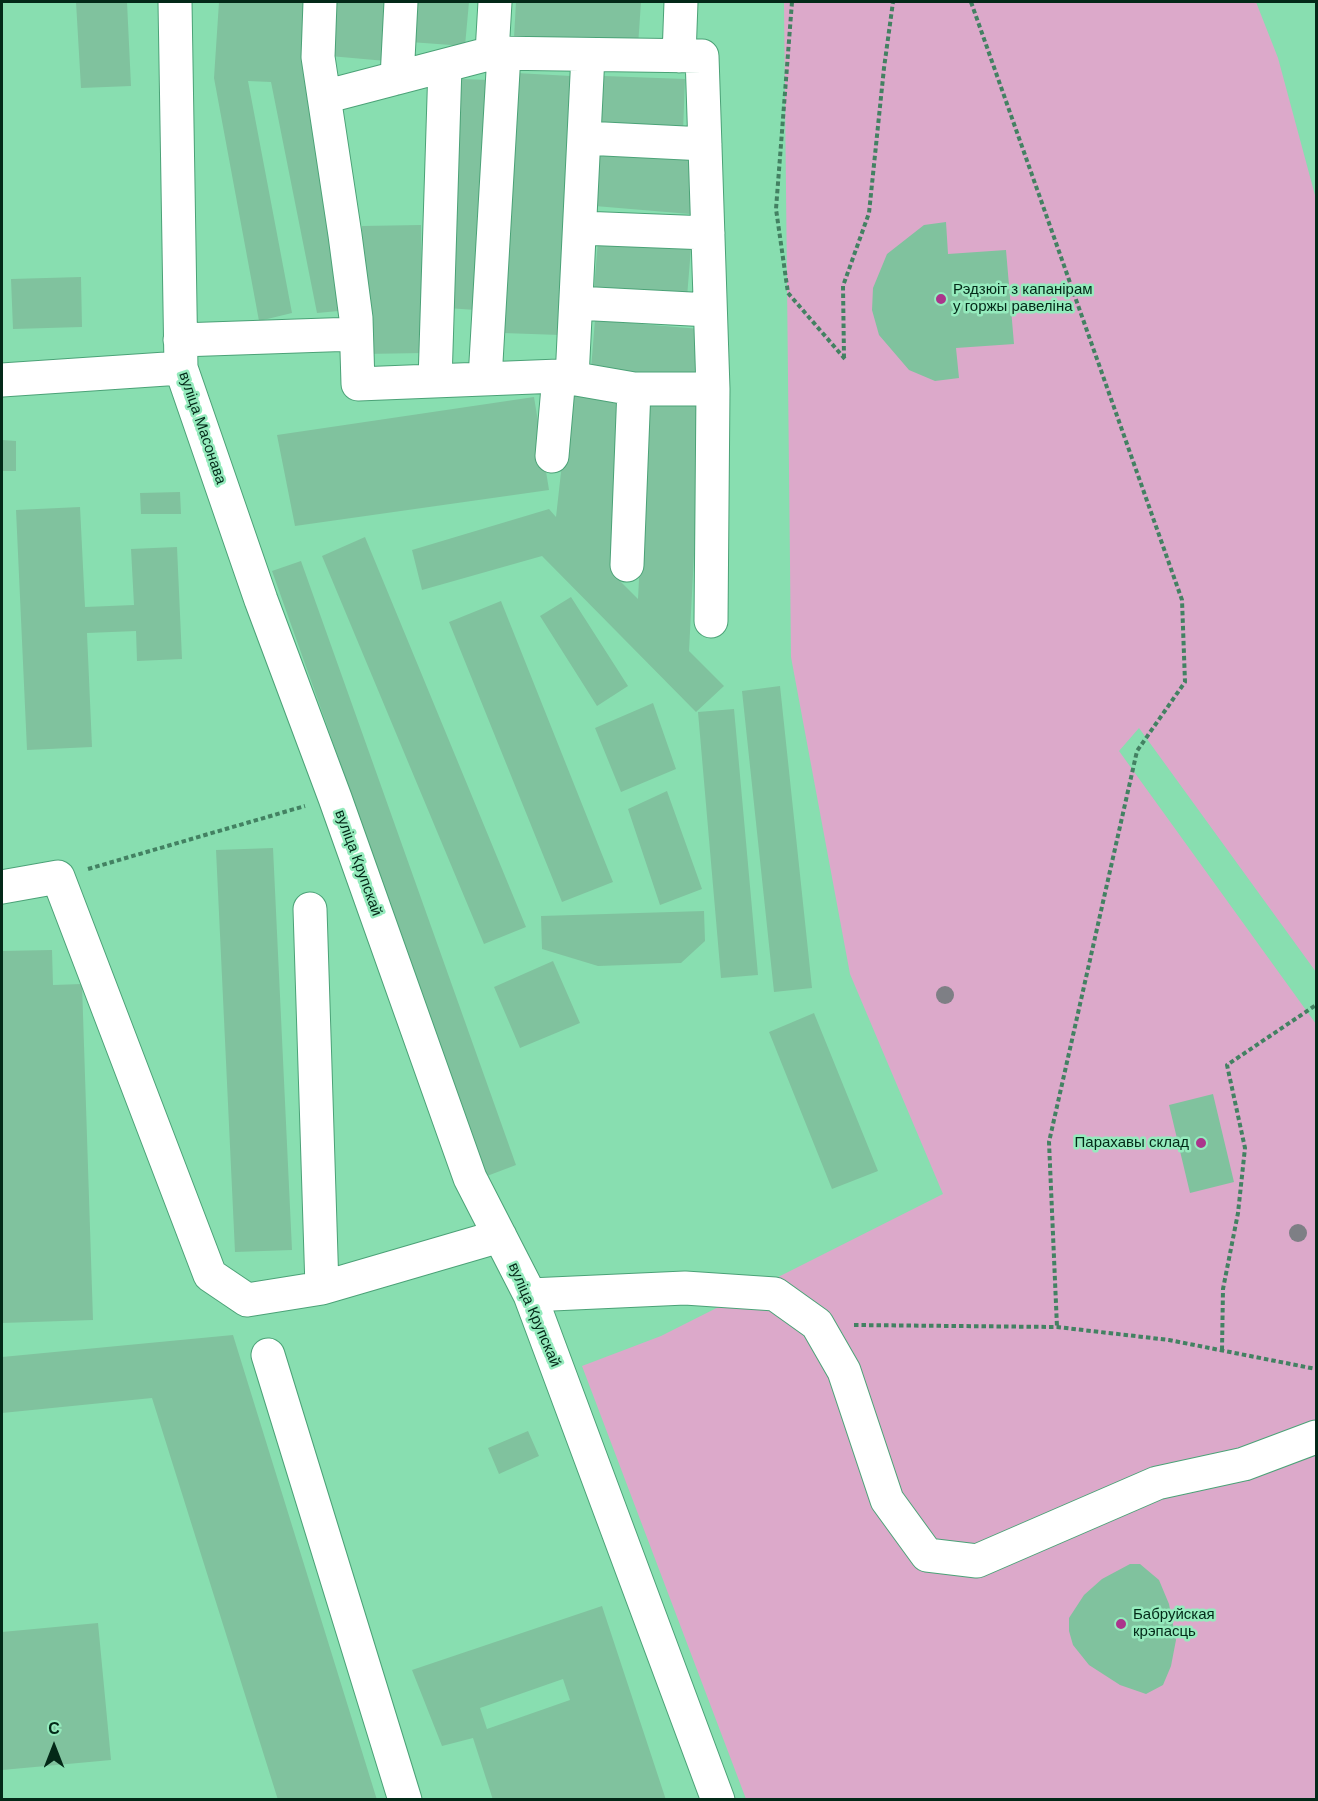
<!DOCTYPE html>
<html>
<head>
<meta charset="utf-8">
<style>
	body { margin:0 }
	#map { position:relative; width:1318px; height:1801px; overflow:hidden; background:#88deb0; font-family:Arial,sans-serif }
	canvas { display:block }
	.frame { position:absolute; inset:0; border:3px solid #032918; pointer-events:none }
	.north { position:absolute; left:24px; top:1717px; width:60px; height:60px; -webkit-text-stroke:4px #95ebbd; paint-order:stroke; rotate:0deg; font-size:16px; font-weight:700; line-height:24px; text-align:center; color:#032918 }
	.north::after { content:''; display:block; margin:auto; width:21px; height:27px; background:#032918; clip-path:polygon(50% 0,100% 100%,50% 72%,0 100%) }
</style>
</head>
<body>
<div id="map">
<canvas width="1318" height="1801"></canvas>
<div class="frame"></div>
<div class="north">С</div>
</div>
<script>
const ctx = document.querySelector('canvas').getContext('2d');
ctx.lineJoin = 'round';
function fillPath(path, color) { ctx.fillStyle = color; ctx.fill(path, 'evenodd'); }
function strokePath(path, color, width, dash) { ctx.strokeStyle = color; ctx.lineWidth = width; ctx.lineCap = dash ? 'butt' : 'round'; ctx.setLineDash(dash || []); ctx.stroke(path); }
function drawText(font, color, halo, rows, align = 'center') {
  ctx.font = font + ' Arial,sans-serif'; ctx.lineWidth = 5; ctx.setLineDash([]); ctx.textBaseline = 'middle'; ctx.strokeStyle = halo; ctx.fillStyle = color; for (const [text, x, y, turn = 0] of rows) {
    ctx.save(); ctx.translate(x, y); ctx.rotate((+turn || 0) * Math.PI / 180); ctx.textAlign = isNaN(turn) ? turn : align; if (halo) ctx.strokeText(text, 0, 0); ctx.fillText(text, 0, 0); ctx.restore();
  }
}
fillPath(new Path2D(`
	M 784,2 L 1256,2 L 1278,58 L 1316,199 L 1316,972 L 1139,728 L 1119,751 L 1316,1024 L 1316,1799 L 746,1799 L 582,1366 L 661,1336 L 943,1194 L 850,974 L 791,657 Z`), '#dca9ca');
fillPath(new Path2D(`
	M 76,2 L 127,2 L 131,86 L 81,88 Z
	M 219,2 L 309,2 L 349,310 L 317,313 L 271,82 L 248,81 L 292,313 L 259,321 L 214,78 Z
	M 333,2 L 388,2 L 386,61 L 330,56 Z
	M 413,2 L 469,2 L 465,46 L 410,42 Z
	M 516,2 L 641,2 L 638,46 L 514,38 Z
	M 516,73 L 571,76 L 560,335 L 503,333 Z
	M 604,76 L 685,79 L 683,132 L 601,128 Z
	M 461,79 L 490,80 L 476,310 L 447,308 Z
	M 599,150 L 695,157 L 690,214 L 595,206 Z
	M 946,222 L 948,254 L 1006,250 L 1014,344 L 956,348 L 959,378 L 935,381 L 909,370 L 879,335 L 872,310 L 873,288 L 887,254 L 924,225 Z
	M 421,225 L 423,353 L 364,354 L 362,226 Z
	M 598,240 L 691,248 L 687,297 L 594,290 Z
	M 81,277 L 82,327 L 13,329 L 11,279 Z
	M 595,320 L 700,329 L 695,378 L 591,369 Z
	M 570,392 L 627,401 L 612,573 L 638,599 L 648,401 L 702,400 L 689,651 L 724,686 L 696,712 L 542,556 L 422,590 L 412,550 L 549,509 L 556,517 Z
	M 534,397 L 549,490 L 295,526 L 277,435 Z
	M 2,440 L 16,441 L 16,471 L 2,471 Z
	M 180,492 L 181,514 L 141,514 L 140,493 Z
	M 80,507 L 85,607 L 134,605 L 131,549 L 177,547 L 182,659 L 137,661 L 136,631 L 87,633 L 92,747 L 27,750 L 16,510 Z
	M 365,537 L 526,927 L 484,944 L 322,556 Z
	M 301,561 L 516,1165 L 487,1176 L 272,571 Z
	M 571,597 L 628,686 L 597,706 L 540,616 Z
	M 501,601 L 613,882 L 562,902 L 449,622 Z
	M 780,686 L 812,988 L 774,992 L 742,691 Z
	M 653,703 L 676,769 L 621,792 L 595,728 Z
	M 734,709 L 758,975 L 721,978 L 698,712 Z
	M 667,791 L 702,889 L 660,905 L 628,809 Z
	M 273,848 L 292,1250 L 235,1252 L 216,850 Z
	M 704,911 L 705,941 L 681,963 L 598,966 L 542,949 L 541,916 Z
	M 52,950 L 53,985 L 82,984 L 93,1320 L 2,1323 L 2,951 Z
	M 553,961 L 580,1023 L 520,1048 L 494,987 Z
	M 814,1013 L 878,1171 L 832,1189 L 769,1032 Z
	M 1213,1094 L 1234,1182 L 1190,1193 L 1169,1105 Z
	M 233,1335 L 377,1800 L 278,1800 L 152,1398 L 2,1413 L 2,1357 Z
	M 528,1431 L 539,1456 L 499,1474 L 488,1448 Z
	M 1130,1564 L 1140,1564 L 1159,1580 L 1169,1604 L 1176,1640 L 1171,1666 L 1163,1685 L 1146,1694 L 1120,1685 L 1089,1665 L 1073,1645 L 1069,1631 L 1069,1618 L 1084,1595 L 1102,1579 Z
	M 602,1606 L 666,1800 L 493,1800 L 473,1738 L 442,1746 L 412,1670 ZM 563,1679 L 570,1700 L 487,1729 L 480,1708 Z
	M 98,1623 L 111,1760 L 2,1770 L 2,1632 Z`), '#80c29e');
const minor = new Path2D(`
	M 175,2 L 181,368 L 261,600 L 335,798 L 470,1178 L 530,1295 L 718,1800
	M 320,2 L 318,57 L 345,235 L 356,318 L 358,384 L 559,376 L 634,389 L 713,389 L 702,56 L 492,53 L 324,97
	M 492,53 L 495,2
	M 679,56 L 681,2
	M 397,78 L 401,2
	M 584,138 L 705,144
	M 580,228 L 708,233
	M 576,303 L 710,310
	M 180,340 L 356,334
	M 572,378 L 588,55
	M 485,379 L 504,54
	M 2,380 L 181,368
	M 435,381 L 445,66
	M 552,456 L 559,376
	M 627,565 L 634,389
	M 711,621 L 713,389
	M 2,887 L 58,877 L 210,1275 L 247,1300 L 322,1288 L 500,1236
	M 310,909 L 322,1288
	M 530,1295 L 685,1288 L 775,1294 L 817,1324 L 844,1371 L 887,1500 L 927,1555 L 977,1561 L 1157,1483 L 1244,1464 L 1316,1437
	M 268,1355 L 405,1800`);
strokePath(minor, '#4ba277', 35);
strokePath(new Path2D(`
	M 792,2 L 776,209 L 788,293 L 845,359
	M 971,2 L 1182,600 L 1185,682 L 1137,751 L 1049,1142 L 1057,1327
	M 844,358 L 843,286 L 869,213 L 884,68 L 893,2
	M 88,869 L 305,806
	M 854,1325 L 1057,1327 L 1169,1340 L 1316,1369
	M 1222,1350 L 1223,1289 L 1238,1213 L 1245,1148 L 1227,1065 L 1316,1005`), '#438162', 4, [4.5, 3]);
strokePath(minor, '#fff', 33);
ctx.fillStyle = '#7e7f85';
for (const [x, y] of [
	[945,995],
	[1298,1233]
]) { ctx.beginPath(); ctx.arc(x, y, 9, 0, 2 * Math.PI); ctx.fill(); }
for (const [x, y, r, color] of [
	[941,299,6,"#ab358c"],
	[1201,1143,6,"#ab358c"],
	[1121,1624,6,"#ab358c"]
]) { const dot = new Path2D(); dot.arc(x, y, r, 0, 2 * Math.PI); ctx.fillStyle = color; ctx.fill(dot); strokePath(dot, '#95ebbd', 2); }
drawText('15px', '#032918', '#95ebbd', [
	["Рэдзюіт з капанірам",953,290],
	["у горжы равеліна",953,307],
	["Парахавы склад",1189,1143,"right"],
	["Бабруйская",1133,1615],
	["крэпасць",1133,1632]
], 'left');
drawText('15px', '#032918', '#95ebbd', [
	["вуліца Масонава",202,428,71],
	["вуліца Крупскай",358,863,70],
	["вуліца Крупскай",534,1315,67]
]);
</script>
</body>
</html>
